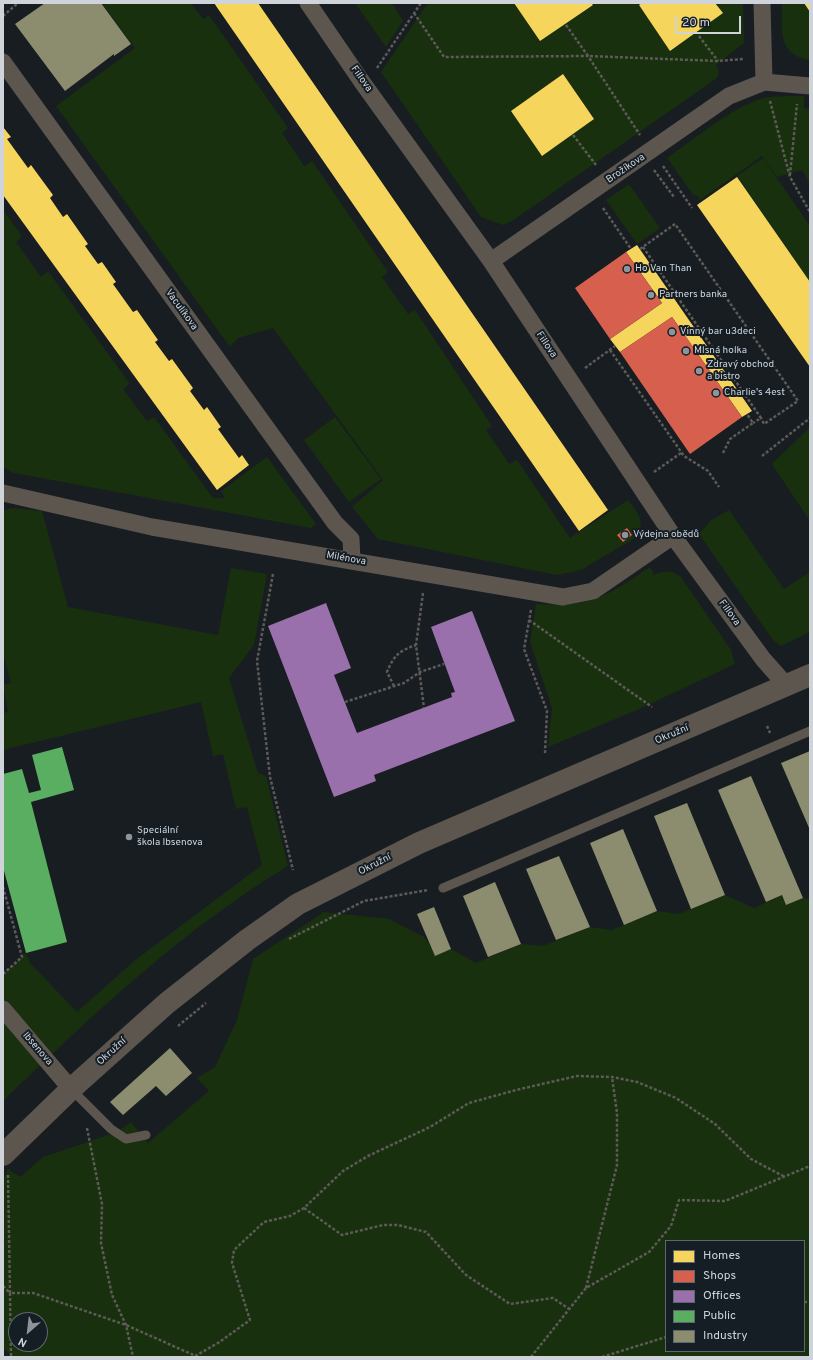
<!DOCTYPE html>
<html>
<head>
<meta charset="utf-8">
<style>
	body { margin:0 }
	#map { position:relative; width:813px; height:1360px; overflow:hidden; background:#181d22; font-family:Overpass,sans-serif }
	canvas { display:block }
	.frame { position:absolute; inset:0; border:4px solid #ced4d9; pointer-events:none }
	.legend { position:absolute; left:665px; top:1240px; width:140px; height:112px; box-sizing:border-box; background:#151e25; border:1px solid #5f676d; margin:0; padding:5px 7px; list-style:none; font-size:12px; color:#ced4d9 }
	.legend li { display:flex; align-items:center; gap:8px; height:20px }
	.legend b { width:20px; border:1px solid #5f676d }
	.north { position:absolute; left:8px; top:1312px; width:40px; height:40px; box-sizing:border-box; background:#151e25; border:1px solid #5f676d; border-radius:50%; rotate:208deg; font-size:11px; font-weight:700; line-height:16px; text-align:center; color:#ced4d9 }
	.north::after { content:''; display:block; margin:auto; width:14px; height:18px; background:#8e9499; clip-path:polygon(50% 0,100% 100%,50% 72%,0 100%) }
	.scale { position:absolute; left:675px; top:16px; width:66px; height:18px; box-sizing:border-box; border:2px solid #ced4d9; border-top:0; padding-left:5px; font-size:12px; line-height:14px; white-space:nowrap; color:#ced4d9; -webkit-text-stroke:3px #151e25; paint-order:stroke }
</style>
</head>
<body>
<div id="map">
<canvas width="813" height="1360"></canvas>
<div class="frame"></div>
<ul class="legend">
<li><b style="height:11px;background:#f6d55c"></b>Homes</li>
<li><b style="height:11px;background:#d6604d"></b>Shops</li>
<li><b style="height:11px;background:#9970ab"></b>Offices</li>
<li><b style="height:11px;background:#5aae61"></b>Public</li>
<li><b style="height:11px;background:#8c8c6e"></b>Industry</li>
</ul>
<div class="north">N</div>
<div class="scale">20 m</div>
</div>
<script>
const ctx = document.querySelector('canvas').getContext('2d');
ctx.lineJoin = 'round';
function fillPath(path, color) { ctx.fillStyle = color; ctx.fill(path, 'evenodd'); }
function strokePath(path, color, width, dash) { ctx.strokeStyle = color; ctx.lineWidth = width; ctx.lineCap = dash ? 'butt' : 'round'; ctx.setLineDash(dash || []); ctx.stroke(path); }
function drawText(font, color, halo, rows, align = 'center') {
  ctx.font = font + ' Overpass,sans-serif'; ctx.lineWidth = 4; ctx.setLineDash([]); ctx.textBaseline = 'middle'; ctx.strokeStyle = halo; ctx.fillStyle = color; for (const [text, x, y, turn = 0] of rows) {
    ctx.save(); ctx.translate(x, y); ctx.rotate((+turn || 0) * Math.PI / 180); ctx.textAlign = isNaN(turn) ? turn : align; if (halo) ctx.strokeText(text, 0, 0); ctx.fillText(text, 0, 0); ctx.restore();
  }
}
fillPath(new Path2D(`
	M 102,3 L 191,3 L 203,19 L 209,15 L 288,128 L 282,133 L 304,166 L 312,161 L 388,272 L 382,277 L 408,314 L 415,310 L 492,426 L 486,430 L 509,464 L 517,460 L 570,538 L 628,500 C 638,513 647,523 635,538 L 581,570 L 557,575 L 378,539 L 352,507 L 383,480 L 273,328 L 238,338 L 230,347 L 56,106 L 135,48 Z
	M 355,3 L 392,3 L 403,21 L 386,47 Z
	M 428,3 L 743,3 L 744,43 L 716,65 L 719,71 L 717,78 L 512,221 L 503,225 L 481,217 L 381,72 Z
	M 782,3 L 810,3 L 810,60 C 777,55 782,29 782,3 Z
	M 804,96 L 804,108 L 810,109 L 810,184 L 802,170 L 777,177 L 762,156 L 700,200 L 696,195 L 694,196 L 667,158 C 693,140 726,112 755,101 C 769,95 788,96 804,96 Z
	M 763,158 L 810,226 L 810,282 L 737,176 Z
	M 629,184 L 660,228 L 637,244 L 606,200 Z
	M 3,210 L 22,236 L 16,242 L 41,277 L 48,271 L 130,384 L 123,389 L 147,421 L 154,417 L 213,498 L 225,498 L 221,491 L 267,457 L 316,524 L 311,528 L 14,473 L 3,467 Z
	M 335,417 L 381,479 L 349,502 L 304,440 Z
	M 810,427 L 810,521 L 772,464 Z
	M 12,508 L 42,511 L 68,607 L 218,635 L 231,568 L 267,574 L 254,645 L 229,678 L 258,773 L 266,776 L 288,866 C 182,930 91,1016 3,1101 L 3,975 L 26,953 L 30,963 L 77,1012 L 134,961 L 262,865 L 247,807 L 236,809 L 223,754 L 213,756 L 201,702 L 3,750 L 3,713 L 8,712 L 3,685 L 11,683 L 3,653 L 3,511 Z
	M 729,510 L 784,589 L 810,572 L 810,632 L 781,646 L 773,640 L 699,534 L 710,521 Z
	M 650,567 L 654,575 C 665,570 671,570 681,577 L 731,650 L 735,664 L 637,710 L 548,747 L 552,708 L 530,642 L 536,604 C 590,607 607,597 650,567 Z
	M 725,895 L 754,908 L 782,895 L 786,905 L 803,898 L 810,899 L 810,1357 L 15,1357 L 3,1349 L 3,1180 L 8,1169 L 20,1177 L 43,1157 L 117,1132 L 131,1122 L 148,1143 L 209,1091 L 197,1078 L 215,1067 L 237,1020 L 253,959 L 324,912 L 389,919 L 424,937 L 430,945 L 435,955 L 451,949 L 476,963 L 521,944 L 543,946 L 590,927 L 612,930 L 657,911 L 679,914 ZM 666,1241 L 804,1241 L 804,1351 L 666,1351 ZM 16,1320 L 40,1320 L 40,1344 L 16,1344 Z`), '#18300e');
fillPath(new Path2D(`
	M 214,3 L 258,3 L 608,510 L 579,531 Z
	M 514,3 L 591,3 L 593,5 L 540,41 Z
	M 642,3 L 715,3 L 723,13 L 670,51 L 639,5 Z
	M 804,3 L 810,3 L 810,12 Z
	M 563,74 L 594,119 L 542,156 L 511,111 Z
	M 3,127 L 11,137 L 7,139 L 28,168 L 31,165 L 53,195 L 50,198 L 63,217 L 67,214 L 88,244 L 85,246 L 98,264 L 102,262 L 116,282 L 113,284 L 133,312 L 137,310 L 158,340 L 155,342 L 169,361 L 172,359 L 193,388 L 190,391 L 204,410 L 207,407 L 221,427 L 218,429 L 239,458 L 242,455 L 249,465 L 217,490 L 3,195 Z
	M 737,177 L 810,282 L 810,367 L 697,205 Z
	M 637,245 L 752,411 L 742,417 L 672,317 L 620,352 L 610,339 L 662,303 L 626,252 Z`), '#f6d55c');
fillPath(new Path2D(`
	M 626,252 L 662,303 L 610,339 L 575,288 Z
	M 672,317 L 742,417 L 690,454 L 620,352 Z
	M 627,528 L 632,535 L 623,542 L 617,535 Z`), '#d6604d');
fillPath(new Path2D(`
	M 326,603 L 351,668 L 334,675 L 357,733 L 452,697 L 451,693 L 455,692 L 431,627 L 472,611 L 515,721 L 374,775 L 376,781 L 334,797 L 268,626 Z`), '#9970ab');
fillPath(new Path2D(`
	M 62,747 L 74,790 L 31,802 L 67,942 L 26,953 L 3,867 L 3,774 L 22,769 L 29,793 L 41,790 L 32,755 Z`), '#5aae61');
fillPath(new Path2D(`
	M 45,3 L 101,3 L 131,44 L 114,56 L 114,54 L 65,91 L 15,24 Z
	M 810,751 L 810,830 L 781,763 Z
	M 751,776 L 803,898 L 786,905 L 782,895 L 766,902 L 718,790 Z
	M 687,803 L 725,895 L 691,909 L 654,816 Z
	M 623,829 L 657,911 L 624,925 L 590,843 Z
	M 559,856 L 590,927 L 556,940 L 526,869 Z
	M 495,882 L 521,944 L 488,957 L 463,896 Z
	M 434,907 L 451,949 L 435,956 L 417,914 Z
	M 170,1048 L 192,1073 L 166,1096 L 156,1086 L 123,1115 L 110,1102 Z`), '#8c8c6e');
strokePath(new Path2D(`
	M 414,13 L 444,57 L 588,56 L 640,135
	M 3,16 L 18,3
	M 566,25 L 588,56 L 718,61 L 743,59
	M 699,36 L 718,61
	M 377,68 L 421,3
	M 770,101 L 790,177 L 810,212
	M 573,135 L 596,165
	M 663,166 L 692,208
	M 654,170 L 674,197
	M 790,175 L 797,104
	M 603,208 L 631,249
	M 643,247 L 761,418 L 753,423
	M 640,249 L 675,224 L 798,401 L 764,424 L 761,418
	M 610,350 L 684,456 L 708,471 L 719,487
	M 585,368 L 615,346
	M 723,453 L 730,439 L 753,423 L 747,414
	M 762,456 L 810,418
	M 654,472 L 681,453
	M 273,574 L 257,661 L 270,777 L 293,870
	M 423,593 L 416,645 L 424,708
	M 531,610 L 524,649 L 547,711 L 545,753
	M 529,620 L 652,707
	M 394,686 L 387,672 C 394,655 399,651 416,645
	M 345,702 L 404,683 L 420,672 L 444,664
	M 3,708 L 3,709
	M 767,726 L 770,733
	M 3,887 L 22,957 L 3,974
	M 289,939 L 364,901 L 428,890
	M 178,1026 L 206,1003
	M 87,1128 L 102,1204 L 101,1243 L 112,1295 L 126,1325 L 133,1357
	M 8,1175 L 10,1293 L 33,1293 L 126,1325 L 198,1357
	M 304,1208 L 342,1235 L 383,1225 L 398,1225 L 426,1232 L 466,1275 L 510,1304 L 553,1298 L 569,1309
	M 3,1286 L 10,1293 L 11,1357
	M 586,1288 L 617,1165 L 617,1113 L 612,1077
	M 804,1302 L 810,1302
	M 195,1356 L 218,1343 L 250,1320 L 232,1263 L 234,1250 L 264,1222 L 290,1216 L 304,1208 L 343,1171 L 368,1156 L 430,1127 L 469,1103 L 516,1090 L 577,1076 L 612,1077 L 637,1082 L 676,1098 L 715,1124 L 751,1159 L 785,1177
	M 531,1357 L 586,1288 L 649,1252 L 671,1226 L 679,1200 L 725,1201 L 810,1166
	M 602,1357 L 666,1337`), '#5d5a57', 2.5, [3, 2]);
strokePath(new Path2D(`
	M 443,888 L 810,731
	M 71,1089 L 111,1129 L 126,1139 L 146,1135`), '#5c564f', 9);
strokePath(new Path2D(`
	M 308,3 L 362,82 L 491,261 L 673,536 L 763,659 L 786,685
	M 762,3 L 764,82
	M 3,62 L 335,523 L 351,539 L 352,559
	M 491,261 L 729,96 L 764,82 L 810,86
	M 3,493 L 152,527 L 563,597 L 593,591 L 673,536
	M 3,1009 L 71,1089`), '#5c564f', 17);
strokePath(new Path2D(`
	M 3,1155 L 71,1089 L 167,1003 L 247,940 L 298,904 L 419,843 L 810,675`), '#5c564f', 22);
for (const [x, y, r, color] of [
	[627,269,4,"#8e9499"],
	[651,295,4,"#8e9499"],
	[672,332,4,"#8e9499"],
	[686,351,4,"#8e9499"],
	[699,371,4,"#8e9499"],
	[716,393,4,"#8e9499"],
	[625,535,4,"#8e9499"],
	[129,837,4,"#8e9499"]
]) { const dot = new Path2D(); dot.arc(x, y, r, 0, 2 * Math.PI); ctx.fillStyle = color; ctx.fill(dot); strokePath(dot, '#151e25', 1.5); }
drawText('10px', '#ced4d9', '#151e25', [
	["Fillova",361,79,55],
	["Brožíkova",626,169,-34],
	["Vaculíkova",181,310,54],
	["Fillova",546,345,56],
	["Milénova",346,559,10],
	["Fillova",729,613,54],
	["Okružní",672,735,-23],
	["Okružní",375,865,-27],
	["Ibsenova",37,1049,49],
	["Okružní",112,1052,-42]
]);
drawText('10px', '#ced4d9', '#151e25', [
	["Ho Van Than",635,269],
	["Partners banka",659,295],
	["Vinný bar u3deci",680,332],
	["Mlsná holka",694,351],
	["Zdravý obchod",707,365],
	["a bistro",707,377],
	["Charlie's 4est",724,393],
	["Výdejna obědů",633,535],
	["Speciální",137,831],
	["škola Ibsenova",137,843]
], 'left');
</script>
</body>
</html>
